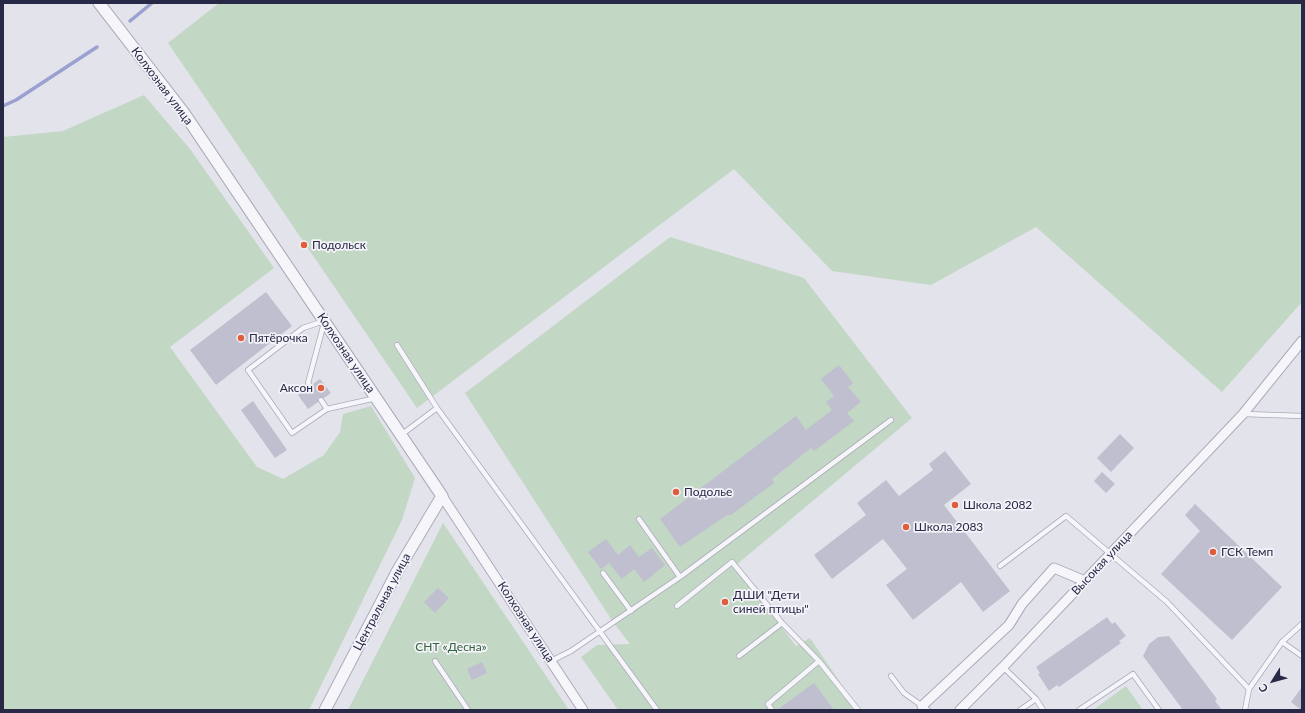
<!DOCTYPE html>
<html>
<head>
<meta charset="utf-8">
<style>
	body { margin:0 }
	#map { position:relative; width:1305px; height:713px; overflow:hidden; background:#e3e3ec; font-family:Lato,sans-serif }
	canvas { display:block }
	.frame { position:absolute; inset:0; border:4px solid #282847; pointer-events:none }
	.north { position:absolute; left:1253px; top:661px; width:40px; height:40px; -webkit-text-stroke:3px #f3f3f9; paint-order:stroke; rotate:233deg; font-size:11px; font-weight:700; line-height:16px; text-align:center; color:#282847 }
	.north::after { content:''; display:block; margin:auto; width:14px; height:18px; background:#282847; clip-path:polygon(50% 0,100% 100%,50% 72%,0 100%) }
</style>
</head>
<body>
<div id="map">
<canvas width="1305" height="713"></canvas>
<div class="frame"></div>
<div class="north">С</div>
</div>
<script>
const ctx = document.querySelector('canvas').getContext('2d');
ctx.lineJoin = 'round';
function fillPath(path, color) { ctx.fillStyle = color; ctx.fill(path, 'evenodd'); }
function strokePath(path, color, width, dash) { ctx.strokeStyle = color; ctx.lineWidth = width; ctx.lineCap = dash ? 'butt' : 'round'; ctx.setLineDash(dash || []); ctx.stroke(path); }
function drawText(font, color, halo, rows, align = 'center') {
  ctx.font = font + ' Lato,sans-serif'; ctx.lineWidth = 3.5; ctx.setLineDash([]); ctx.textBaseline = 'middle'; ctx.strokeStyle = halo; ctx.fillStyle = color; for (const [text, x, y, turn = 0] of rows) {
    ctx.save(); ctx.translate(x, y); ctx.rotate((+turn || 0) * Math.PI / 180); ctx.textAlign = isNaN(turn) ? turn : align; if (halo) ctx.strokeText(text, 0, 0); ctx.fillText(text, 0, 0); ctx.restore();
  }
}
fillPath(new Path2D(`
	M 219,3 L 1302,3 L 1302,302 L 1222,392 L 1036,227 L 931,285 L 832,271 L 734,169 L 417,408 L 168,43 Z
	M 144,95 L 190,149 L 274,268 L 170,347 L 257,467 L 283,479 L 324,455 L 340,432 L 343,414 L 371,406 L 415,478 L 402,520 L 309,710 L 3,710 L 3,137 L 63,131 Z
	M 670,237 L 804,278 L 912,418 L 735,566 L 796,646 L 810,638 L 859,710 L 618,710 L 581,657 L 597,645 L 630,644 L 613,622 L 465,393 Z
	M 443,523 L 569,710 L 348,710 Z
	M 1126,686 L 1143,710 L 1093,710 Z`), '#c3d7c5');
strokePath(new Path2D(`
	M 130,21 L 152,3
	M 3,106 L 16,100 L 97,47`), '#9aa1d0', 3.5);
fillPath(new Path2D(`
	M 266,292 L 292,326 L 216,385 L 190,350 Z
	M 839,365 L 853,383 L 848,387 L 861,402 L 847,413 L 854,421 L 814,451 L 811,448 L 772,479 L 774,483 L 731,515 L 727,515 L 680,547 L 660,519 L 796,416 L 806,430 L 832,410 L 826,402 L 834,396 L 821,379 Z
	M 320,379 L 331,393 L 324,398 L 319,397 L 318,402 L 308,409 L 298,395 L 307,389 L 312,389 L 313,384 Z
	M 253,401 L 287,450 L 275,458 L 241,410 Z
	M 1120,434 L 1134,448 L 1111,472 L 1097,458 Z
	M 945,451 L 971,484 L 944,505 L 1010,591 L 983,612 L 961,582 L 913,620 L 886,585 L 907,569 L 883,539 L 832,579 L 814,555 L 866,515 L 857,503 L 886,480 L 899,496 L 933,470 L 929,464 Z
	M 1102,472 L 1115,484 L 1106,493 L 1094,481 Z
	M 1195,504 L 1282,587 L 1232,640 L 1161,574 L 1200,531 L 1185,515 Z
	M 606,539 L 618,555 L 630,545 L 639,557 L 652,548 L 665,565 L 644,582 L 634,569 L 622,579 L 609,563 L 601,569 L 588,552 Z
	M 438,588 L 449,598 L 435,613 L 424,602 Z
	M 1107,617 L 1112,624 L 1115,622 L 1126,636 L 1119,641 L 1121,643 L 1059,687 L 1057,685 L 1049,691 L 1038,674 L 1040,673 L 1036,667 Z
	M 1169,636 L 1217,699 L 1215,701 L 1222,710 L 1183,710 L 1143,656 L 1149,644 L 1158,637 Z
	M 482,662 L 487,673 L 472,680 L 467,669 Z
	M 814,683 L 834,710 L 777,710 Z
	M 1302,687 L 1302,710 L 1301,710 L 1291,702 Z`), '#bfbfd0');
const service = new Path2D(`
	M 324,321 L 303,328 L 248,370 L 292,433 L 327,409
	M 397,345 L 437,408 L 657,710
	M 310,386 L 308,383 L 324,323
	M 321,400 L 327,409 L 376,398
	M 1244,414 L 1302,416
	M 401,435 L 437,408
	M 639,519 L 680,577
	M 1000,566 L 1066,516 L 1167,602 L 1249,689 L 1245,710
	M 603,573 L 631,611
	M 677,606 L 732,562 L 782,623 L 819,661 L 858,710
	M 1282,642 L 1302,624
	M 739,656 L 782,623
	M 435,661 L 468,710
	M 551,661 L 571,651 L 680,577 L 891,420
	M 1003,667 L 1036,699
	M 891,676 L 904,693 L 928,710
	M 1249,689 L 1282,642 L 1302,656
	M 772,710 L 768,704 L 819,661
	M 1020,710 L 1036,699 L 1043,710
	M 1079,710 L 1133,674 L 1159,710`);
const minor = new Path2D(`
	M 442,496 L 583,710
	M 922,706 L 1009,625 L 1022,604 L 1054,568 L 1085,581
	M 960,710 L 1003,667 L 1243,414 L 1302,341`);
const tertiary = new Path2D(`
	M 99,3 L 184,113 L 442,496 L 398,570 L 325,710`);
strokePath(service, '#ababba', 6);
strokePath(minor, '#ababba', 11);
strokePath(tertiary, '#ababba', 13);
strokePath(service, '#f6f6fa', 4.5);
strokePath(minor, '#f6f6fa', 9);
strokePath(tertiary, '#f6f6fa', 11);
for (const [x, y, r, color] of [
	[304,245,4,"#de5e3c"],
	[241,338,4,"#de5e3c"],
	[321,388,4,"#de5e3c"],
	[676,492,4,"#de5e3c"],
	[955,505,4,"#de5e3c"],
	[906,527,4,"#de5e3c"],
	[1213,552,4,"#de5e3c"],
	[725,602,4,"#de5e3c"]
]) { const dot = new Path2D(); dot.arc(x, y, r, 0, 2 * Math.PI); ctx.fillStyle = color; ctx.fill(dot); strokePath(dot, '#f3f3f9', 1.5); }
drawText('12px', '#282847', '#f3f3f9', [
	["Колхозная улица",162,86,53],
	["Колхозная улица",346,353,56],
	["Высокая улица",1102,563,-47],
	["Центральная улица",382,602,-62],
	["Колхозная улица",526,622,57]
]);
drawText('12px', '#282847', '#f3f3f9', [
	["Подольск",312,245],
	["Пятёрочка",249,338],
	["Аксон",313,388,"right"],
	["Подолье",684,492],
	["Школа 2082",963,505],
	["Школа 2083",914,527],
	["ГСК Темп",1221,552],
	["ДШИ \"Дети",733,595],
	["синей птицы\"",733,609]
], 'left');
drawText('12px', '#34643c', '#f3f3f9', [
	["СНТ «Десна»",451,647]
]);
</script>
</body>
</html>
